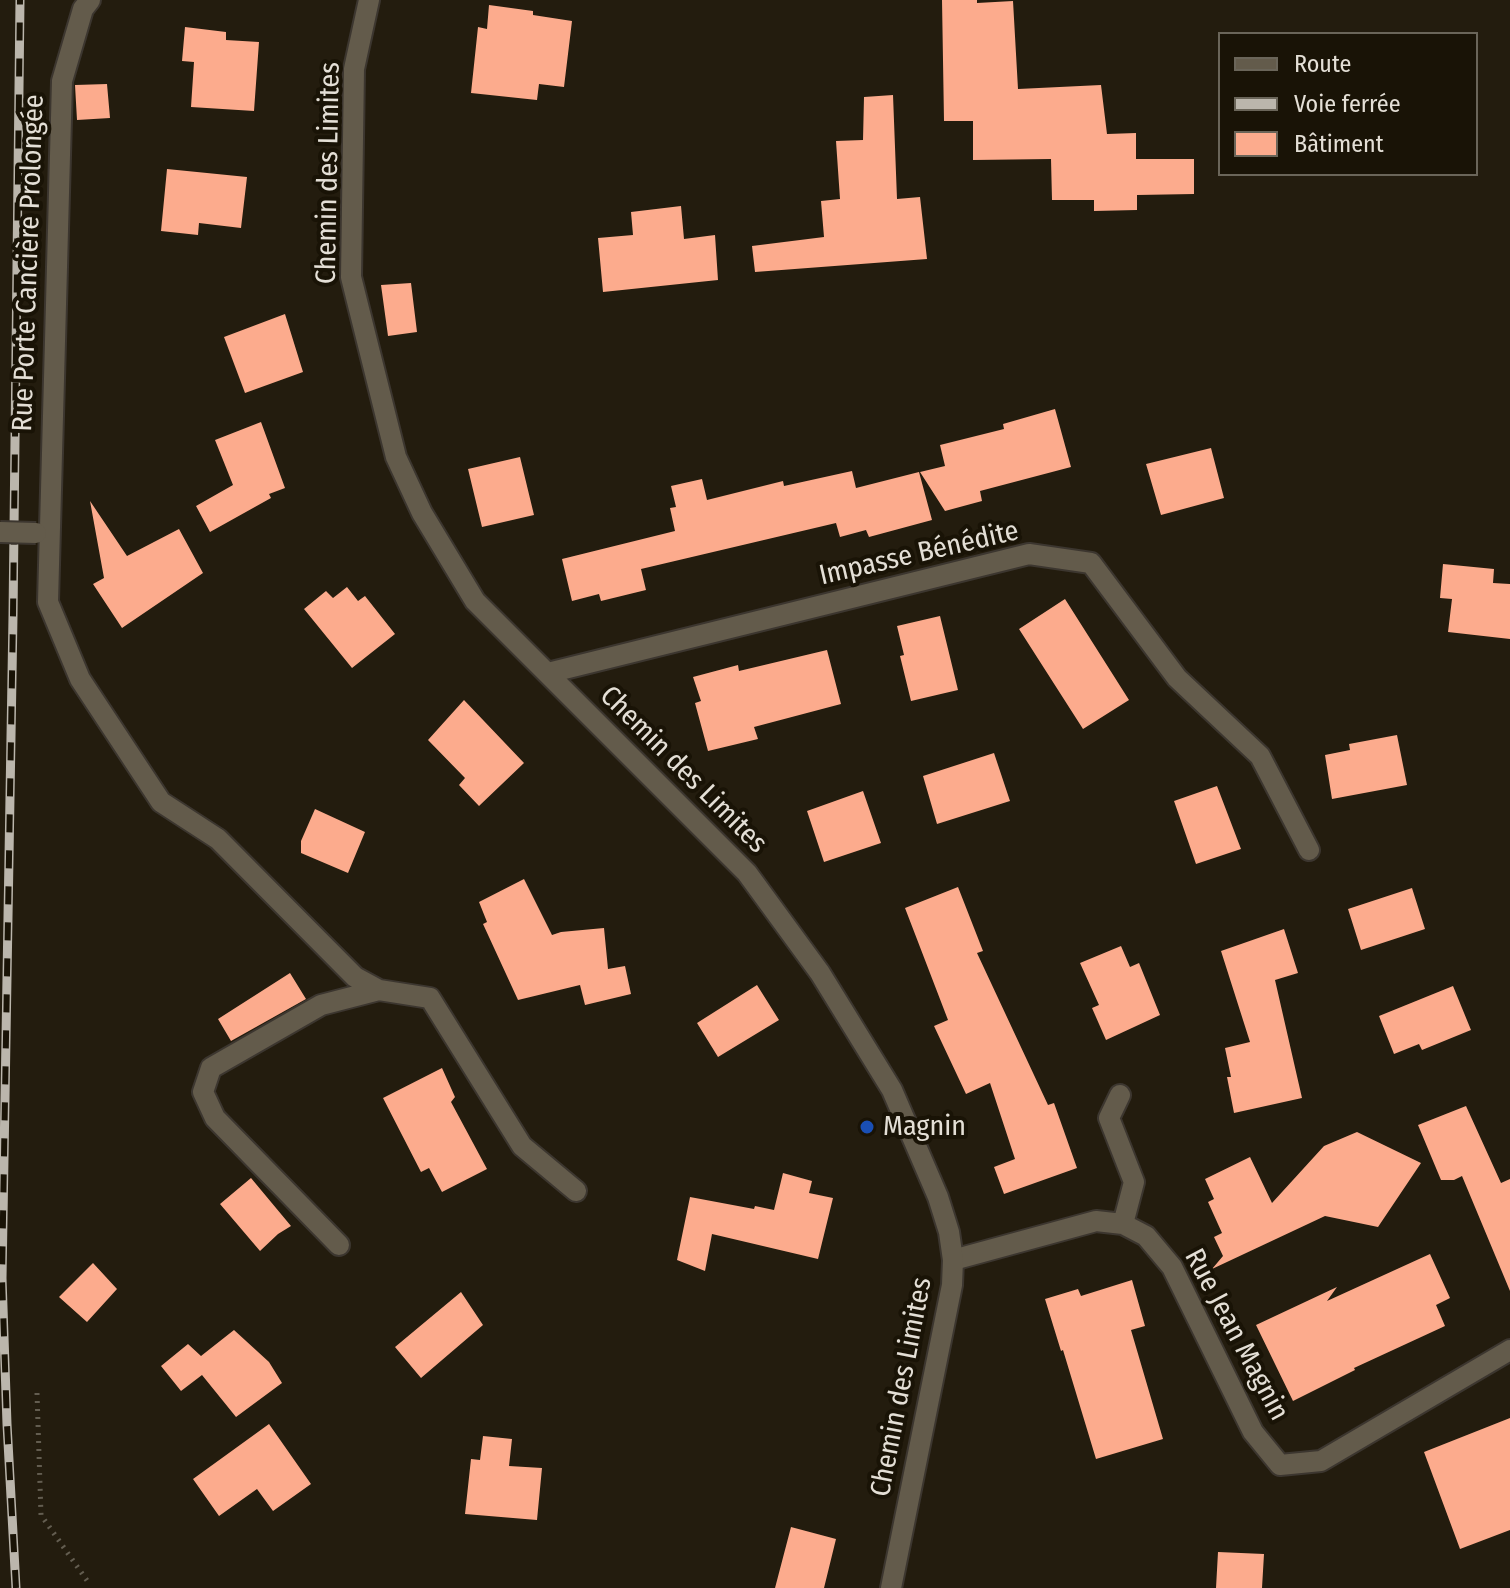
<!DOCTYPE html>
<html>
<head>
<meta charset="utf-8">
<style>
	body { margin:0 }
	#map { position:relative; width:1510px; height:1588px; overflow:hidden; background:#231c0e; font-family:"Fira Sans Condensed",sans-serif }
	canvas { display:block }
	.legend { position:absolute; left:1218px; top:32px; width:260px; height:144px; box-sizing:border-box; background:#191306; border:2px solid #6a6559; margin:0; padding:10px 14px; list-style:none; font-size:24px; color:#e4dfd6 }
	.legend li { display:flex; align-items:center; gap:16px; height:40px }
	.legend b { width:40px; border:2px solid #6a6559 }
</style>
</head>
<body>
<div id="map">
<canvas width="1510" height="1588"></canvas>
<ul class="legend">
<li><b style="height:10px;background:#635b4b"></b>Route</li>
<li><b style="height:10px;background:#bbb6ac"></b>Voie ferrée</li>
<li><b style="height:22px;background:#fcab8d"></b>Bâtiment</li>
</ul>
</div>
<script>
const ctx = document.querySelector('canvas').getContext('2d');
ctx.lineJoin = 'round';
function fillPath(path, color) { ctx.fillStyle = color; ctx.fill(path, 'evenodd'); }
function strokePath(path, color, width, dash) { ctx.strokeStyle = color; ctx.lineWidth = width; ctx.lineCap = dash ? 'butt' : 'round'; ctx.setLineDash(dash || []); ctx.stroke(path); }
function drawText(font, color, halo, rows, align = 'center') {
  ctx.font = font + ' "Fira Sans Condensed",sans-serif'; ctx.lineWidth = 8; ctx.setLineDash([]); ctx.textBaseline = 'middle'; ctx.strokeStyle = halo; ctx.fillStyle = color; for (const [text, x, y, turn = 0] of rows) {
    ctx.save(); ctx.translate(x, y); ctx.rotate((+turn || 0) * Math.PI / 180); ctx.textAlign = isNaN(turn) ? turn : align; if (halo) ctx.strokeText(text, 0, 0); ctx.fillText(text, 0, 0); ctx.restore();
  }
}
fillPath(new Path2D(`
	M 942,0 L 977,0 L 977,3 L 1013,1 L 1018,89 L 1101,85 L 1107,134 L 1136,133 L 1136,159 L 1194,159 L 1194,194 L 1137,195 L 1137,210 L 1094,211 L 1094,200 L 1052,200 L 1051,159 L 973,160 L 973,121 L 944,121 Z
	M 489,5 L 533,11 L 533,15 L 572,21 L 564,87 L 539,84 L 537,100 L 471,93 L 478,27 L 487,29 Z
	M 185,27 L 226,32 L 226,40 L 259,42 L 254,111 L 191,107 L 194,62 L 182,61 Z
	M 107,84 L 110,118 L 77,120 L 75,85 Z
	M 893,95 L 897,199 L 920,197 L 927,259 L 755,272 L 752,246 L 824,237 L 821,201 L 840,199 L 836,141 L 863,140 L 864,97 Z
	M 167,169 L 247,177 L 241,228 L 199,223 L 198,235 L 161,231 Z
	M 681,206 L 684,239 L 715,235 L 718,280 L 603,292 L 598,238 L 633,235 L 631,212 Z
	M 411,283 L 417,332 L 388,336 L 381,285 Z
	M 285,314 L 303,372 L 245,393 L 224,337 Z
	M 1055,409 L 1071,467 L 980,491 L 982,501 L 945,511 L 920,472 L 945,466 L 940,445 L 1004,429 L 1003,424 Z
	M 261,422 L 285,488 L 269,494 L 271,498 L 210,532 L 196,506 L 233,485 L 215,440 Z
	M 1211,448 L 1224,498 L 1161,515 L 1146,464 Z
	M 520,457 L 534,515 L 482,527 L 468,469 Z
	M 852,471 L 856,488 L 919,472 L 932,520 L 869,537 L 866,530 L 840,537 L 836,523 L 641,569 L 646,590 L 601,601 L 599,594 L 572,601 L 562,559 L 675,531 L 670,508 L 676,507 L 671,486 L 702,479 L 707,500 L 783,481 L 784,486 Z
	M 90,501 L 127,556 L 179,529 L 203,573 L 122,628 L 93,584 L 104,578 Z
	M 1443,564 L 1494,569 L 1493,583 L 1510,584 L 1510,639 L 1448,632 L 1452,599 L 1440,598 Z
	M 347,587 L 358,601 L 365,596 L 395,634 L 352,668 L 304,609 L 326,591 L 333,598 Z
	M 1065,599 L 1129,700 L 1083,729 L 1019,629 Z
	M 940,616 L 958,690 L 911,701 L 900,656 L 904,655 L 897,626 Z
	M 827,650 L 841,704 L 754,727 L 758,739 L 708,751 L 695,703 L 701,701 L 693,677 L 738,665 L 739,671 Z
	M 464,700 L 524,763 L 479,806 L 459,785 L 465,778 L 428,740 Z
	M 1397,735 L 1407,785 L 1332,799 L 1325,755 L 1350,750 L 1349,744 Z
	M 994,753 L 1010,801 L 937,824 L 923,776 Z
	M 1217,786 L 1241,849 L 1196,864 L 1174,801 Z
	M 863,791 L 881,843 L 824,862 L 807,811 Z
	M 315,809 L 365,832 L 348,873 L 301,853 L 301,841 Z
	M 524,879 L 552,935 L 561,932 L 604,928 L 608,969 L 625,966 L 631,994 L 585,1005 L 580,985 L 518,1000 L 483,924 L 487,922 L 479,902 Z
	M 958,887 L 983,951 L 977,953 L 1048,1105 L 1054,1103 L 1077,1168 L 1004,1194 L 994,1167 L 1015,1159 L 990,1083 L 966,1094 L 934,1026 L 948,1020 L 905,908 Z
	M 1412,888 L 1425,929 L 1361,950 L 1348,909 Z
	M 1284,929 L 1298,973 L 1275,980 L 1302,1098 L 1234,1113 L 1227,1077 L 1231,1077 L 1225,1048 L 1250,1042 L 1221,951 Z
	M 1121,946 L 1130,967 L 1139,963 L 1160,1015 L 1106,1040 L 1092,1008 L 1099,1005 L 1080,963 Z
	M 290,973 L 306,999 L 231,1041 L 218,1019 Z
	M 757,985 L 779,1020 L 718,1057 L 697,1023 Z
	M 1453,986 L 1471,1030 L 1422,1050 L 1419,1044 L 1394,1054 L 1379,1016 Z
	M 442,1068 L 455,1097 L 451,1102 L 487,1169 L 442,1192 L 429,1168 L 421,1172 L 383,1098 Z
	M 1466,1106 L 1501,1183 L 1510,1179 L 1510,1291 L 1462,1176 L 1454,1180 L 1441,1180 L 1418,1125 Z
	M 1357,1132 L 1421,1163 L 1378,1227 L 1325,1216 L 1212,1269 L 1223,1256 L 1214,1237 L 1222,1233 L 1208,1202 L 1214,1199 L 1205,1179 L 1250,1157 L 1272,1203 L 1324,1146 Z
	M 783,1173 L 812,1181 L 809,1193 L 833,1198 L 818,1259 L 712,1234 L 705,1271 L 677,1260 L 690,1197 L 754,1209 L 755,1206 L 774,1210 Z
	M 251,1178 L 291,1226 L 278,1234 L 260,1251 L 220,1204 Z
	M 1430,1254 L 1450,1298 L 1436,1305 L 1445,1326 L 1354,1368 L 1355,1370 L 1293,1401 L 1256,1325 L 1337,1287 L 1327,1301 Z
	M 93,1263 L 117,1289 L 87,1322 L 59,1297 Z
	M 1132,1280 L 1145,1326 L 1131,1330 L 1163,1439 L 1096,1459 L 1063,1350 L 1061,1351 L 1045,1299 L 1078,1289 L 1081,1296 Z
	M 461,1292 L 483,1325 L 421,1378 L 395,1347 Z
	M 234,1330 L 269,1362 L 282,1383 L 236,1417 L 202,1375 L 181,1391 L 161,1366 L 188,1344 L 201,1356 Z
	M 1510,1418 L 1510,1530 L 1460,1549 L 1424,1452 Z
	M 269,1424 L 311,1484 L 273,1511 L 257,1489 L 219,1516 L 193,1479 Z
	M 483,1436 L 512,1439 L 509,1466 L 542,1468 L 537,1520 L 465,1514 L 471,1459 L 480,1460 Z
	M 791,1527 L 836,1539 L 824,1588 L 775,1588 Z
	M 1218,1552 L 1264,1554 L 1262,1588 L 1216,1588 Z`), '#fcab8d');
const minor = new Path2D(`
	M 90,0 L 83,9 L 62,81 L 48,602 L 80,679 L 161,802 L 218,839 L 355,977 L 379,990 L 430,998 L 522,1146 L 576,1191
	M 548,673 L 1029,554 L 1091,563 L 1177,678 L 1260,756 L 1309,850
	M 1120,1095 L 1109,1118 L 1134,1182 L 1123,1224
	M 339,1245 L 215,1118 L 203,1092 L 211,1068 L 321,1005 L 379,990
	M 953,1260 L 1096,1221 L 1123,1224 L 1146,1236 L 1172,1267 L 1253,1432 L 1280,1465 L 1321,1461 L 1510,1350`);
const tertiary = new Path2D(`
	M 369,0 L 354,69 L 351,277 L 396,457 L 422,513 L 475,601 L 747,873 L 820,973 L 892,1090 L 938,1197 L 949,1232 L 953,1260 L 952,1285 L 891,1588`);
strokePath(minor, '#3c362f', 24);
strokePath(tertiary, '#3c362f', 24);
strokePath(new Path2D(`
	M 37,1393 L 41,1515 L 88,1582`), '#635d50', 5, [2, 6]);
strokePath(minor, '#635b4b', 20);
strokePath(tertiary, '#635b4b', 20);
const rail = new Path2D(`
	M 16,1588 L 7,1424 L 2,1278 L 13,616 L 20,0`);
strokePath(rail, '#bbb6ac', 9);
strokePath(rail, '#191306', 6, [18]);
const minorBridge = new Path2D(`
	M 0,532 L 36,533`);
strokePath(minorBridge, '#3c362f', 24, []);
strokePath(minorBridge, '#635b4b', 20);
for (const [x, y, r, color] of [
	[867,1127,8,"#1a4fb4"]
]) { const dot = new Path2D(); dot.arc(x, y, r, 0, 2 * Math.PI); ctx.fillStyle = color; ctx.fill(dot); strokePath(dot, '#191306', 3); }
drawText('28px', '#e4dfd6', '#191306', [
	["Chemin des Limites",329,173,-89],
	["Rue Porte Cancière Prolongée",29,263,-88],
	["Impasse Bénédite",919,554,-13],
	["Chemin des Limites",683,770,45],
	["Rue Jean Magnin",1236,1335,62],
	["Chemin des Limites",902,1387,-79]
]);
drawText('28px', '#e4dfd6', '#191306', [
	["Magnin",883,1127]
], 'left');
</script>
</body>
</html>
